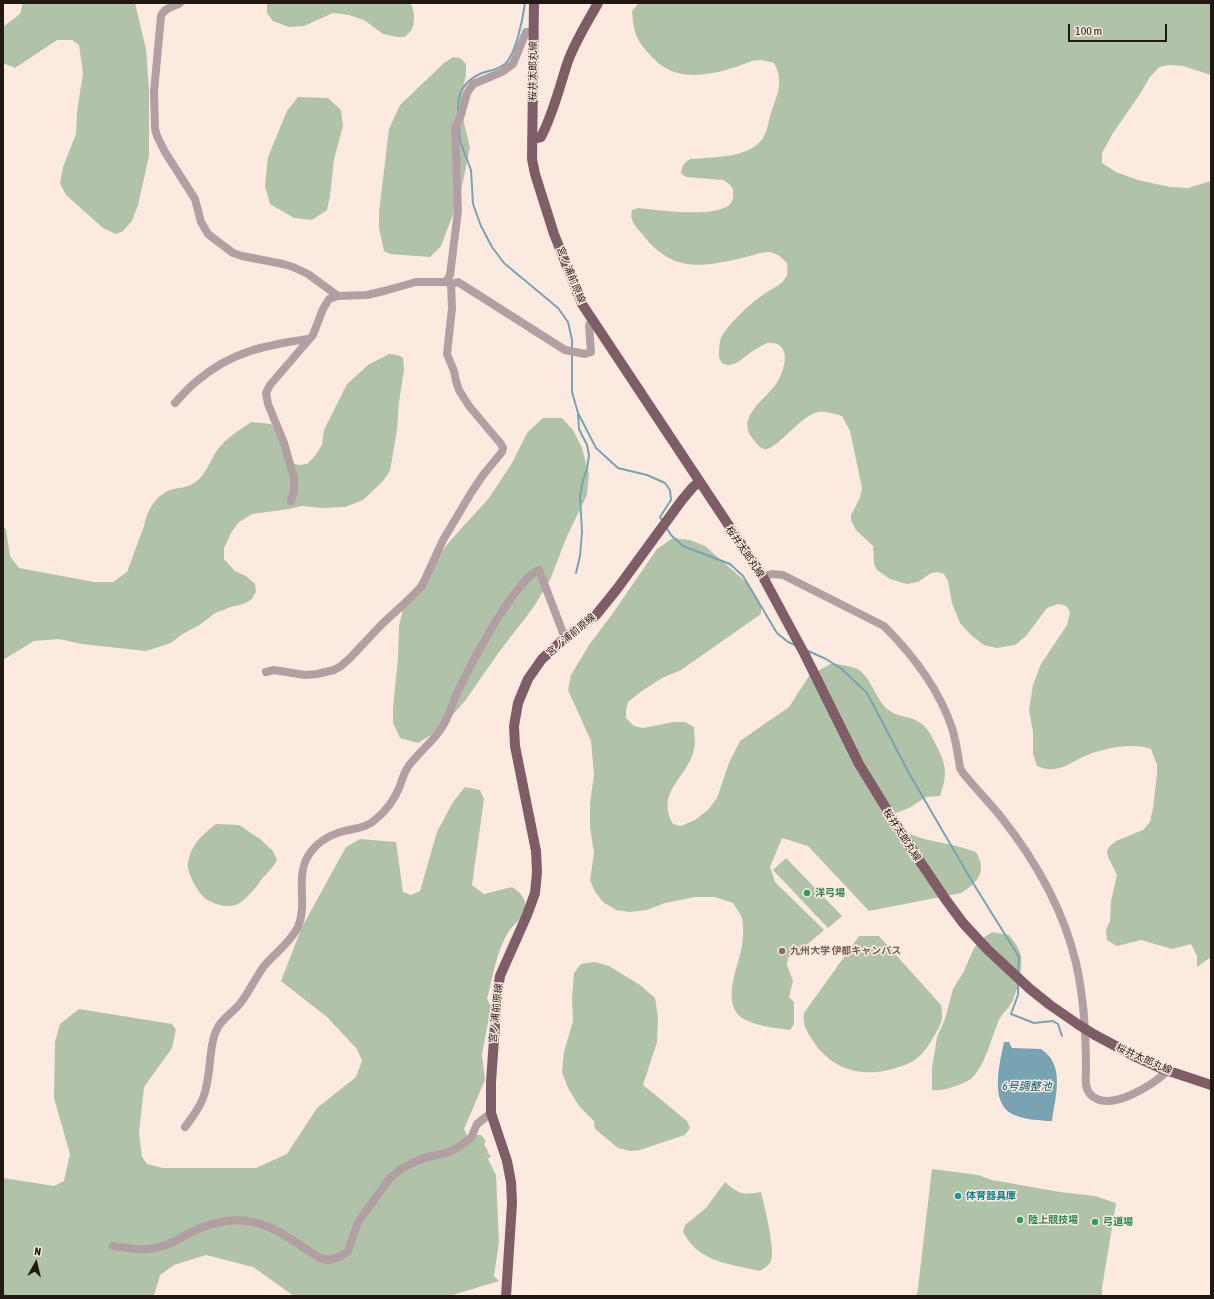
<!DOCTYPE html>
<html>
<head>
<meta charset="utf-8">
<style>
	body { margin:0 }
	#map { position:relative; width:1214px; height:1299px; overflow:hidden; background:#fceae1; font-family:"Asap Condensed",sans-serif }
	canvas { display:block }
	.frame { position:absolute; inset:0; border:4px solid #221813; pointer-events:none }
	.north { position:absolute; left:16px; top:1243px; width:40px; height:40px; -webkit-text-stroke:3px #fceae1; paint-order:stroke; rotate:8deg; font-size:11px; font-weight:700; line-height:16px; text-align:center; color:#221813 }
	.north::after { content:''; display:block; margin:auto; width:14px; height:18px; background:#221813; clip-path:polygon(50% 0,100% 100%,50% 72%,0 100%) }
	.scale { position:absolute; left:1068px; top:24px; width:99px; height:18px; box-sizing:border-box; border:2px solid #221813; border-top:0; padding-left:5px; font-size:12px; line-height:14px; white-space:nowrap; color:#221813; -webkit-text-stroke:3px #fceae1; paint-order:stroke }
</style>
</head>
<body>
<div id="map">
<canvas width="1214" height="1299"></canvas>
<div class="frame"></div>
<div class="north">N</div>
<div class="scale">100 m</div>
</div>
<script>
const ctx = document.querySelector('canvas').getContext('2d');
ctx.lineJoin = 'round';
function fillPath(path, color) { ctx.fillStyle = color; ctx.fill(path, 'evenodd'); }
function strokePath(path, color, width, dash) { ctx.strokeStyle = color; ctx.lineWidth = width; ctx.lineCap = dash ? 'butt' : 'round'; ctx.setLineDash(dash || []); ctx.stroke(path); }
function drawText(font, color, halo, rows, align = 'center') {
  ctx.font = font + ' "Asap Condensed","Noto Sans JP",sans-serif'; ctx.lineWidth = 3; ctx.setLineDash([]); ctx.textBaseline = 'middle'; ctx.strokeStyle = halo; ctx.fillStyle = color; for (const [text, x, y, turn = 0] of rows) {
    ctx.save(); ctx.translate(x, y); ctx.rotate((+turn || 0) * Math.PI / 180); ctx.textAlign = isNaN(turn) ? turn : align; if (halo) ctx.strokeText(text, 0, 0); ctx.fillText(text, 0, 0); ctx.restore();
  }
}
fillPath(new Path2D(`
	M 23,3 L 135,3 L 146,49 L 149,89 L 149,156 L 138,205 L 132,221 L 123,231 L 116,234 L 103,228 L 66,195 L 60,183 L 63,167 L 76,134 L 77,112 L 83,73 L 79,45 L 72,40 L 57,40 L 15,68 L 3,63 L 3,27 L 20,14 Z
	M 267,3 L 410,3 C 415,10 415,22 412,29 C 411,32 407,34 405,37 L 397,37 L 383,34 L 364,20 L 349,15 L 333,13 L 304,26 L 289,27 L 273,21 L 267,13 Z
	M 639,3 L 1211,3 L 1211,75 L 1183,66 L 1169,65 L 1159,67 L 1150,77 L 1138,97 L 1113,133 L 1102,153 L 1102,163 L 1116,172 L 1138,180 L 1170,187 L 1188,188 L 1211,181 L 1211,957 L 1197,967 L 1197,956 L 1191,944 L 1172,949 L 1141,940 L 1117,946 L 1107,940 L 1106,930 L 1110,921 L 1111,901 L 1117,875 L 1108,857 L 1107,851 L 1110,846 L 1116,841 L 1143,830 L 1150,822 L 1153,808 L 1157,774 L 1157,765 L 1151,749 C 1134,742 1104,748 1087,755 C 1069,763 1058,775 1037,766 L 1033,754 L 1033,732 L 1029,710 L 1033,685 L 1041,664 L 1067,625 L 1070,613 L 1068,608 L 1064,605 L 1058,604 L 1047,608 L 1026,636 L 1015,645 L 997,648 L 984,645 L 972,636 L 960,623 L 952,603 L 948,581 L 944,574 L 937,572 L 931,573 L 918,582 L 907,584 L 890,579 L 877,570 L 874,564 L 873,546 L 856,530 L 851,520 L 851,515 L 860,498 L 862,488 L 850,431 L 842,416 C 834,414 827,411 818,412 C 802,414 775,452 764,449 C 760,448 756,443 753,439 C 734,417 768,398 778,381 C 783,372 790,353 779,345 C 776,343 770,343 767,343 C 761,346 756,349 751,352 C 743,358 734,368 724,364 C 721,363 720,360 719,357 C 719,352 719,343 721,338 C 726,326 752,302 764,294 C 771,289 784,284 787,275 C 788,271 787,266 787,263 C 782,258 777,253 769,252 C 761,252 750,256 742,258 C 699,268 672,272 642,234 C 636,227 629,220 632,210 L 638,208 C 658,210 719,219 731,203 C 734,199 733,195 733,191 C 732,185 728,183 723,180 L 686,177 L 681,173 C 682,166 684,163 690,159 C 713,157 754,159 765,134 C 769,125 769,116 773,107 C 779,91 783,79 774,63 C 769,62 764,60 759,60 C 752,60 742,65 736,67 C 707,76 675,82 653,58 C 636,40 634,35 632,11 Z
	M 453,57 L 460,58 L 466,64 L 466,75 L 462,92 L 464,123 L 470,147 L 460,196 L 441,246 L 430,257 L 390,254 L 384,251 L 379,228 L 379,212 L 389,129 L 400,105 L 444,63 Z
	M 298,97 L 328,98 L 341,110 L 343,126 L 334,159 L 330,196 L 327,210 L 312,220 L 294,218 L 270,204 L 265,186 L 268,157 L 287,111 Z
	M 389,354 L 398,355 L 403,358 L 404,370 L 399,402 L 397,430 L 390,471 L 383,481 L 363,500 L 345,507 L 322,508 L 302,506 L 289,509 L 252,514 L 238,523 L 231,533 L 224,548 L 224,559 L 235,571 L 246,576 L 255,584 L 256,592 L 251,600 L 243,604 L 231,607 L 215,613 L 201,624 L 181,635 L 171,643 L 146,651 L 82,644 L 59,639 L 34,641 L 3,660 L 3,525 L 6,530 L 10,556 L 19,568 L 94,582 L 113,582 L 127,572 L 144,526 C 147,511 155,496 170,490 C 180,487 190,488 198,480 C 207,472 211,458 218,449 C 227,437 240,430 251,422 L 271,424 L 282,438 L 291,463 L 299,465 L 307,464 L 314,457 L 322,445 L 324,430 L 347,384 L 368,365 Z
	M 543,418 L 562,418 L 573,430 L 582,448 L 589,474 L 587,495 L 567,536 L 550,580 L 533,608 L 499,652 L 465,701 L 439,730 L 418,743 L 400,738 L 393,723 L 393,709 L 398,658 L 399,626 L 404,605 L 421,579 L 450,541 L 489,498 L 512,463 L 527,433 Z
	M 673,538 L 690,540 L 705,546 L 745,581 L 757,597 L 761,606 L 761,614 L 681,670 L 662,678 L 642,691 L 628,702 L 626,710 L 626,718 L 634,726 L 643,728 L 674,722 L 685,722 L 694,727 C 694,734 696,743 694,749 C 688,778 655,791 673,824 L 681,826 L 695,820 L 708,810 L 717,798 L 729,763 L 740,741 L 789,707 L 809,676 L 832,663 C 839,665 854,666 859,670 C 873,680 876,702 890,711 C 898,717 910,716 919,722 C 926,726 930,733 934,741 C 945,762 949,772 940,796 L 926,797 L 909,808 L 896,813 L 892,823 L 907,833 L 924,839 L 957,846 L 976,852 C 987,871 979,882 961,893 L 869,911 L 808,846 L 782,838 L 770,867 L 775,882 L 824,930 L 801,950 L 788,958 L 787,965 L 793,981 L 789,997 L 794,1002 L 794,1024 L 790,1030 C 776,1028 762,1027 748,1021 C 718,1009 738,968 742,946 C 743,939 744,927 742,919 C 741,914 736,908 733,903 L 715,897 L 695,897 L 665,903 L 647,910 L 630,912 L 616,910 L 603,902 L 595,892 L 590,880 L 594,853 L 590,827 L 590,803 L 594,775 L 591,741 L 568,690 L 571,675 L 589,645 L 613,613 L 657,549 Z
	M 465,787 L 480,790 L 484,799 L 472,885 L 484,894 L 512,887 C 520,892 527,899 525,910 C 524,917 513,925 509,931 C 496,951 493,977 487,999 L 491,1006 L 482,1055 L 485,1080 L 464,1129 L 467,1135 L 481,1135 L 486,1141 L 484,1144 L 489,1153 L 486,1152 L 491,1156 L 488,1159 L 496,1175 L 499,1242 L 494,1276 L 499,1281 L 449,1296 L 294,1296 L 253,1267 L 206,1255 L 174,1265 L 160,1275 L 154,1296 L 3,1296 L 3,1178 L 54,1186 L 64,1181 L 70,1154 L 54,1098 L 55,1042 L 60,1024 L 79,1009 L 172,1024 L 176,1030 L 172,1048 L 144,1087 L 139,1133 L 142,1157 L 147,1164 L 163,1168 L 256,1168 L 287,1154 L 317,1108 L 356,1077 L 362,1061 L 357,1049 L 327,1017 L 281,981 L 302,927 L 346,847 L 360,839 L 396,842 L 403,892 L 411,895 L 420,891 L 437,832 L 453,802 Z
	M 216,824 L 239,825 L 260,839 L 272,850 L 277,859 C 275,867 266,873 261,880 C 256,888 243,903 235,905 C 226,908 214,904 206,899 C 198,893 186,872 188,862 C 191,844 203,834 216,824 Z
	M 786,858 L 842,916 L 828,928 L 773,870 Z
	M 992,932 L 1009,935 C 1013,940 1018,946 1020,953 C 1024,964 1018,989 1013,1000 C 1010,1008 1002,1013 999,1020 C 991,1038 986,1064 972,1078 C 967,1082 959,1085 953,1087 C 946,1089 940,1091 932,1090 L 932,1068 L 937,1037 L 945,1019 L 953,989 L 963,973 L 974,948 L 983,938 Z
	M 859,936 L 879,936 L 941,1005 C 944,1019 941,1025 934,1036 C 929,1045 923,1054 915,1060 C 909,1064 900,1067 892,1069 C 861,1078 831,1069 813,1041 C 807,1032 802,1024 804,1013 Z
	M 595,962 L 609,966 L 640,985 L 655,998 L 658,1017 L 657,1042 L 643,1085 L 687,1121 L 690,1128 L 685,1135 L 640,1150 L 630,1151 L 618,1148 L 595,1129 L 594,1121 L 579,1106 L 568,1088 L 562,1072 L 564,1052 L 573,1021 L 572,999 L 574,973 L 581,964 Z
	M 932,1169 L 978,1175 L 992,1180 L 1060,1192 L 1095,1196 L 1116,1203 L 1102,1288 L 1102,1296 L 917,1296 Z
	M 725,1182 C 740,1195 742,1195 761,1192 C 764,1206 777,1253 770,1263 C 768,1266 763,1269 760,1271 C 730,1264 699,1263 683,1232 L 685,1225 L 706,1208 Z`), '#b0c2a7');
fillPath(new Path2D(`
	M 1004,1042 L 1009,1042 L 1012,1048 L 1041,1049 C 1066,1065 1055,1097 1052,1121 C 1041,1121 1022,1119 1012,1114 C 989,1102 1000,1062 1004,1042 Z`), '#77a3b3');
strokePath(new Path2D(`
	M 458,111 C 457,93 465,80 482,73 C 490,70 498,70 505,64 C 516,54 523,18 525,3
	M 459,126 L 460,141 L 471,170 L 473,204 L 481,226 L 492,247 L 504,263 L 558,308 L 568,322 L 572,340 L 572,350
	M 572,355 L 572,392 L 578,413 L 579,429 L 587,445 L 589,455 L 587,469 L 583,480 L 580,496 L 582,532 L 580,556 L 576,573
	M 578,413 L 596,448 L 618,468 L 647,475 L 665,483 L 670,490 L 671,500 L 660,517 L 663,522
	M 666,527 L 671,535 L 683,546 L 730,564 L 743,576 L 777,633 L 788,642 L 795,645
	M 806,650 L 826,659 L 842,669 L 867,693 L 910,775 L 973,883 L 1019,957 L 1018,973
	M 1018,983 L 1018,995 L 1011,1014 L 1034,1023 L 1053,1021 L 1058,1024 L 1062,1036`), '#77a3b3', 2);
strokePath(new Path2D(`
	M 180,3 C 173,7 164,8 161,16 L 154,92 L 155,129 L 157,136 L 165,152 L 195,199 L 201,222 L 208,234 L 233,253 L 242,256 L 283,264 L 293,267 L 308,274 L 338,296
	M 446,282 L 450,275 L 458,211 L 455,128 L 461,115 L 467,93 L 473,84 L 502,72 L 513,64 L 526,32 L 533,32
	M 175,403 C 182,395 189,387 197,381 C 230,352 266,345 308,339
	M 291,501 L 294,491 L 294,478 L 284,443 L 268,404 L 266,393 L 270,385 L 313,335 L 323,309 L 329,299 L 338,296 L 367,295 L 384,291 L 416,282 L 446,282 L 451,284 L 458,282 L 565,350 L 585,354 L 591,352 L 589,325 L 592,320
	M 763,577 L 772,574 L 783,575 L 884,626 C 913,655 939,689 952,728 C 956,741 958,754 960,768 L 963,773 C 975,788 989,802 1001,817 C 1036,861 1063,908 1076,963 C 1084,998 1086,1033 1086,1068 C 1086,1077 1084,1087 1090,1094 C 1108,1114 1154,1085 1167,1071
	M 266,672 L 274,670 L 305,675 L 317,674 L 334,670 L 341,666 L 350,658 L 382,624 L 406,602 L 422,586 L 443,540 L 471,493 L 483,475 L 502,452 L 503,448 L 501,444 L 469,406 L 459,390 L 456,381 L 454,371 L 447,354 L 452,308 L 451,284
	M 185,1127 C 194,1115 203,1103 206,1088 C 211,1069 209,1043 218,1027 C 224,1017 235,1011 242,1001 C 250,990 256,977 264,966 C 275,953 290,943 298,927 C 308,904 295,878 308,856 C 316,843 329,835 344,831 C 356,828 367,828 376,819 C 386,811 395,798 400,786 C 402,779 404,773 408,767 C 419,751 435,741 444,724 C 450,713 453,701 459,689 C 472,662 514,581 539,570 L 565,638
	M 113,1246 C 127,1248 141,1251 155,1248 C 167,1246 176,1241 186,1235 C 205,1224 231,1217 253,1222 C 278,1227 298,1245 320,1258 L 328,1260 L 340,1257 L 348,1251 L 358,1222 L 390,1178 L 401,1169 L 412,1163 L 424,1158 L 446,1153 L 457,1148 L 471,1138 L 477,1124 L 491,1113`), '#b29fa4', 8);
strokePath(new Path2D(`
	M 534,3 L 532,159 L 535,174 L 554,234 L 582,304 L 763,577 L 805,655 L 859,764 L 905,839 L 946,900 L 963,923 L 988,950 L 1030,989 L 1050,1005 L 1079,1025
	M 532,139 L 541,137 C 553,114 559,89 567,64 C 574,43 587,23 598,3
	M 1095,1035 L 1138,1058 L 1160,1068 L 1211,1085
	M 506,1296 L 512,1203 L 511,1182 L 507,1161 L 491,1113 L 491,1082 L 497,996 L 500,976 L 527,915 L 535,893 L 537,872 L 536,851 L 515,746 L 514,726 L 518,703 L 528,679 L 542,659 L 565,638 L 596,615 L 617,589 L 682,500 L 693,487 L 699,482`), '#7e5d66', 10);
strokePath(new Path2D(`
	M 1079,1025 L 1095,1035`), '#7e5d66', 10);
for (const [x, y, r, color] of [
	[807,893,4,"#2e9e5b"],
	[782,951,4,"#8d6e63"],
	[958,1196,4,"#0f9aa8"],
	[1020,1220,4,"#2e9e5b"],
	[1095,1222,4,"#2e9e5b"]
]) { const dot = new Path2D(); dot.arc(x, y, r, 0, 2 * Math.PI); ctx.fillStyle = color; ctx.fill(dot); strokePath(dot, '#fceae1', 1.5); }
drawText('10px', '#221813', '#fceae1', [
	["桜井太郎丸線",533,71,-89],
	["宮ノ浦前原線",571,275,68],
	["桜井太郎丸線",745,552,56],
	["宮ノ浦前原線",571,635,-40],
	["桜井太郎丸線",902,835,57],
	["宮ノ浦前原線",496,1013,-84],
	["桜井太郎丸線",1144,1059,24]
]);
drawText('bold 10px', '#27864d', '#fceae1', [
	["洋弓場",815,893],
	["陸上競技場",1028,1220],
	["弓道場",1103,1222]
], 'left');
drawText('bold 10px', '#785e54', '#fceae1', [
	["九州大学 伊都キャンパス",790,951]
], 'left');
drawText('bold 10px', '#0d838f', '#fceae1', [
	["体育器具庫",966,1196]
], 'left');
drawText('italic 11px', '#005c74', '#fceae1', [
	["6号調整池",1027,1087]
]);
</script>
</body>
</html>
